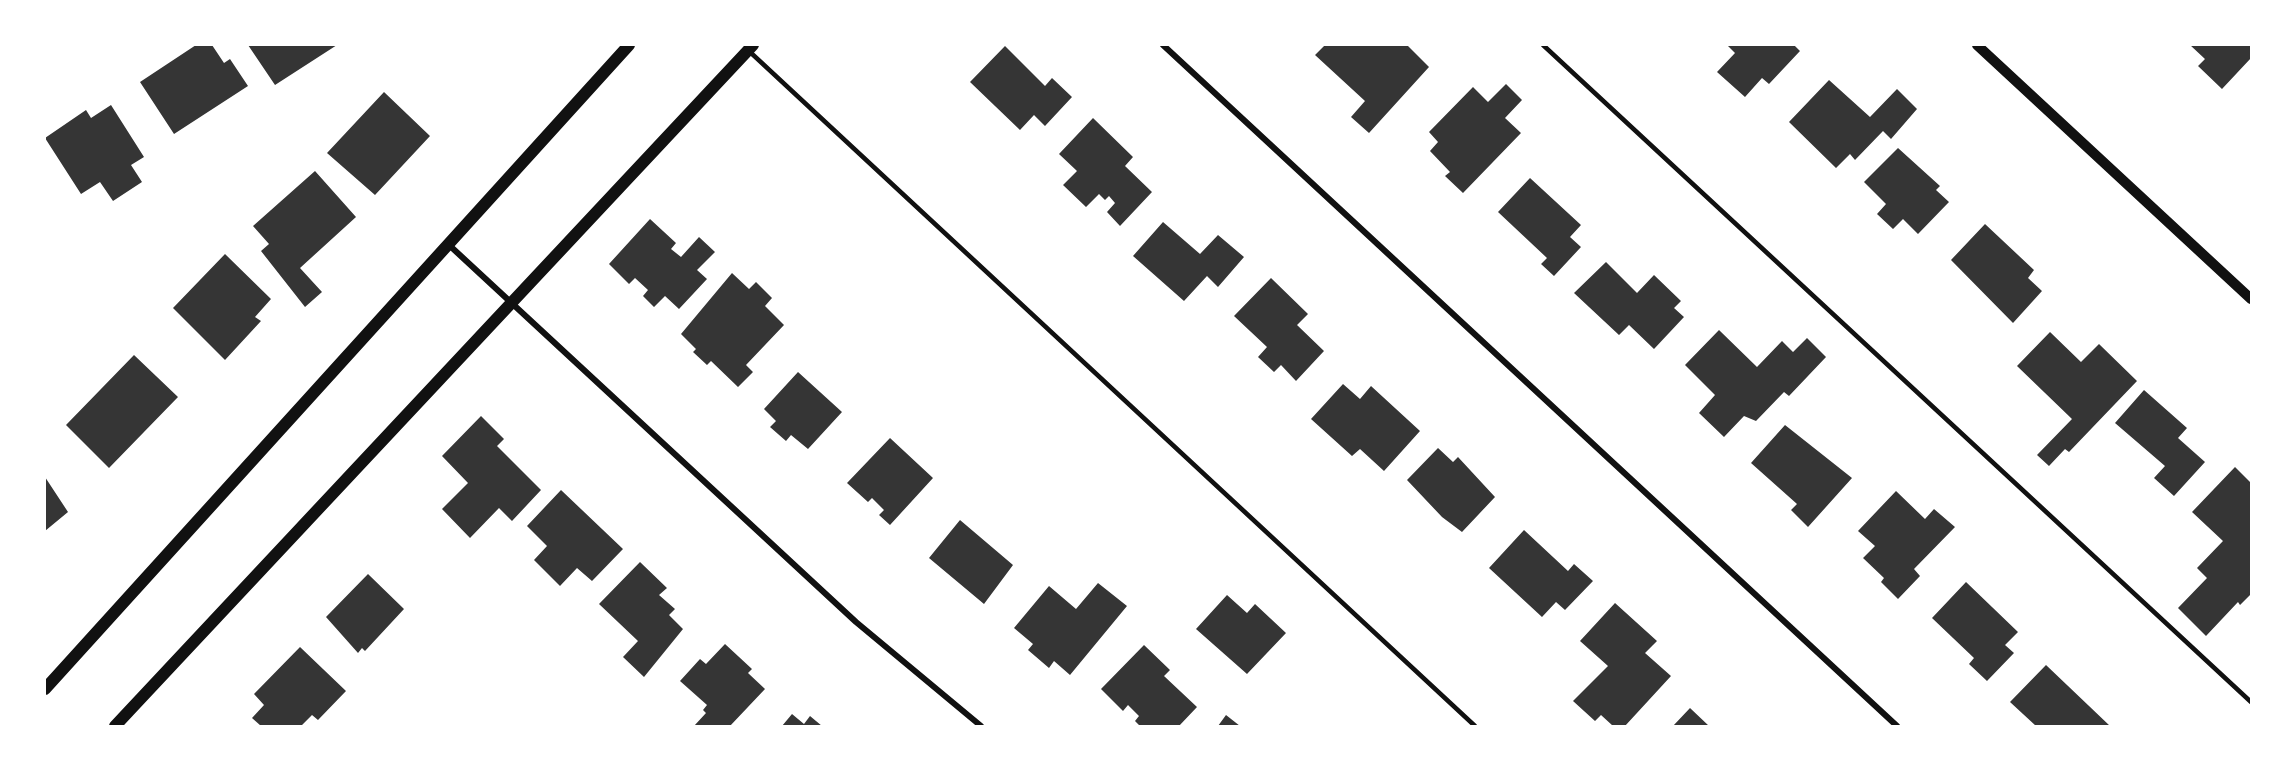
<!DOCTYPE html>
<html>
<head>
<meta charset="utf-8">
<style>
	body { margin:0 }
	#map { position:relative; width:2296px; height:771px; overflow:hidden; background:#fff; font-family:Bitter,serif }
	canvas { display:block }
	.frame { position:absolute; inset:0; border:46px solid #fff; pointer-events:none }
</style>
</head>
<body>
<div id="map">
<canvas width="2296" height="771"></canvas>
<div class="frame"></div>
</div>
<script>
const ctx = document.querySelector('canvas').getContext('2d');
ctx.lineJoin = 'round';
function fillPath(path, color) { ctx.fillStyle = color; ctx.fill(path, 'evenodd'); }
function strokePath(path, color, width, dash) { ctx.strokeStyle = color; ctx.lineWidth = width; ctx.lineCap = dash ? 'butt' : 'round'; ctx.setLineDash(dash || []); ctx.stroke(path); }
fillPath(new Path2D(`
	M 196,45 L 212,45 L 224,63 L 230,59 L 248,86 L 174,134 L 140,82 Z
	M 248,45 L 337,45 L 275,85 Z
	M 1325,45 L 1407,45 L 1429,67 L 1369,133 L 1351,117 L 1365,101 L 1315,55 Z
	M 1727,45 L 1794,45 L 1800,51 L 1769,84 L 1762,78 L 1745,97 L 1717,72 L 1735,53 Z
	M 2190,45 L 2251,45 L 2251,58 L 2222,89 L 2198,66 L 2205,59 Z
	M 1005,46 L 1045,86 L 1052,78 L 1072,97 L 1045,126 L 1034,115 L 1020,130 L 970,82 Z
	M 1829,80 L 1870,117 L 1897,89 L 1917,109 L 1891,139 L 1883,131 L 1855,160 L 1850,154 L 1836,168 L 1789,122 Z
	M 1506,84 L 1522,100 L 1505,118 L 1521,133 L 1463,193 L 1445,176 L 1450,172 L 1430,151 L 1438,142 L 1429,132 L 1473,87 L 1488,102 Z
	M 384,92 L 430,136 L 375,195 L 327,153 Z
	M 111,105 L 144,157 L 131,165 L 142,182 L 113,201 L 100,182 L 81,194 L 45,138 L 86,110 L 91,118 Z
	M 1093,118 L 1133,157 L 1125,166 L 1152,192 L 1120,226 L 1107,212 L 1115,203 L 1109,196 L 1105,200 L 1099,194 L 1086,207 L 1063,185 L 1077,171 L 1059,154 Z
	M 1898,148 L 1940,186 L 1936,190 L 1949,202 L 1918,234 L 1903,219 L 1893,229 L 1877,214 L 1886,204 L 1864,182 Z
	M 315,171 L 356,217 L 300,268 L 322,292 L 305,307 L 261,251 L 269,244 L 253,226 Z
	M 1530,178 L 1581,225 L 1570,237 L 1581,247 L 1554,276 L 1541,264 L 1547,258 L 1498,212 Z
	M 650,219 L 676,243 L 671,249 L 681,257 L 699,237 L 715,252 L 697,270 L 707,279 L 679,309 L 665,296 L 654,307 L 643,296 L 648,290 L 635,278 L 629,284 L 609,264 Z
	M 1163,222 L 1200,254 L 1218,235 L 1244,257 L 1218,287 L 1207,276 L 1184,301 L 1133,256 Z
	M 1985,224 L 2034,270 L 2028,278 L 2042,291 L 2013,323 L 1951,260 Z
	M 225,254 L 271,299 L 255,317 L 261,321 L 225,360 L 173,308 Z
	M 1606,262 L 1637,293 L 1654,275 L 1681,301 L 1674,308 L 1684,317 L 1654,349 L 1629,325 L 1619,335 L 1574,293 Z
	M 732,273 L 749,289 L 756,282 L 772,298 L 765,306 L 784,325 L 746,365 L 753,372 L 738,387 L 711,361 L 707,365 L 693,352 L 696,349 L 681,334 Z
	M 1271,278 L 1308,314 L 1297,325 L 1324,351 L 1296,381 L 1281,365 L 1274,372 L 1258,357 L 1267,347 L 1234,316 Z
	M 1719,330 L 1757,367 L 1782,341 L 1793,352 L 1807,338 L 1826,357 L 1789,396 L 1784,392 L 1756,421 L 1744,416 L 1724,437 L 1699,413 L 1715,395 L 1685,365 Z
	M 2050,332 L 2081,362 L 2099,344 L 2137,381 L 2069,452 L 2065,449 L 2049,466 L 2037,455 L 2072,419 L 2017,366 Z
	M 134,355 L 178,397 L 109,468 L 66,425 Z
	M 798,372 L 842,412 L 808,449 L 791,435 L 786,441 L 770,427 L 776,421 L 764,409 Z
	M 1343,384 L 1360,399 L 1371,386 L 1420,431 L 1384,471 L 1360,449 L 1352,456 L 1311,419 Z
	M 2144,390 L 2187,428 L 2178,438 L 2205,462 L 2174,496 L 2154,478 L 2165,466 L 2115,423 Z
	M 481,416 L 504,439 L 497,446 L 541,490 L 512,521 L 499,508 L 470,538 L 442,509 L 468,483 L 442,456 Z
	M 1785,425 L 1852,478 L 1808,527 L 1791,510 L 1797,504 L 1751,463 Z
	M 890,438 L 933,478 L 890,525 L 879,515 L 884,510 L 872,498 L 868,502 L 847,483 Z
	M 1438,448 L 1453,462 L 1458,457 L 1495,497 L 1462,532 L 1442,517 L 1407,480 Z
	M 2235,467 L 2251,483 L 2251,594 L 2240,605 L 2238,602 L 2206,636 L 2178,608 L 2207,578 L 2197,568 L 2223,541 L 2192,512 Z
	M 45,477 L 68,512 L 45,531 Z
	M 561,490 L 623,549 L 592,581 L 577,568 L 560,586 L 534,560 L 547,546 L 527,526 Z
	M 1896,491 L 1925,519 L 1934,509 L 1955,527 L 1914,569 L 1920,576 L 1898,599 L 1881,582 L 1884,578 L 1863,558 L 1875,546 L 1858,531 Z
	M 960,520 L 1013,565 L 984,604 L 929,558 Z
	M 1524,530 L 1568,571 L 1574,564 L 1593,581 L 1565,610 L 1556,602 L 1542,617 L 1489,568 Z
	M 640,562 L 667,588 L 659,595 L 675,609 L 669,615 L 683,629 L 644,677 L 623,657 L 638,641 L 599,604 Z
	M 368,574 L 404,609 L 365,651 L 362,648 L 358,653 L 326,617 Z
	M 1966,582 L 2018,632 L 2005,645 L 2014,653 L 1987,681 L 1969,664 L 1974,658 L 1932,618 Z
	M 1098,583 L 1127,606 L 1070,675 L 1054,661 L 1049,668 L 1028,650 L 1033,644 L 1014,628 L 1049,586 L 1076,609 Z
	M 1227,595 L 1247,613 L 1255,604 L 1286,633 L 1247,674 L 1196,629 Z
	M 1615,603 L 1657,641 L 1645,653 L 1671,676 L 1625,726 L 1613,726 L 1601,715 L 1595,721 L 1573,701 L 1608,666 L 1580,641 Z
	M 725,644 L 752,669 L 748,673 L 765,689 L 730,726 L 694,726 L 706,713 L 703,710 L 707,705 L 680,681 L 700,659 L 706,664 Z
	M 1144,645 L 1170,670 L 1164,676 L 1197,707 L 1179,726 L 1140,726 L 1135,721 L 1139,716 L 1128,705 L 1123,711 L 1101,689 Z
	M 300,647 L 346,691 L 318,720 L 312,715 L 301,726 L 261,726 L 252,718 L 264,705 L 254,694 Z
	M 2046,665 L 2110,726 L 2036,726 L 2010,702 Z
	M 1690,708 L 1709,726 L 1673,726 Z
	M 792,714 L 804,724 L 810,716 L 822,726 L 782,726 Z
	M 1226,715 L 1240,726 L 1218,726 Z`), '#353535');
strokePath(new Path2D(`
	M 1543,45 L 2251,702
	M 750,52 L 1475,726`), '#111', 4.5);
strokePath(new Path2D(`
	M 1163,45 L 1897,726
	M 449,245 L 856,622 L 981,726`), '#111', 6);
strokePath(new Path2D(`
	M 1977,45 L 2251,299`), '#111', 10);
strokePath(new Path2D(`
	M 45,689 L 629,45
	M 115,726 L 753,45`), '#111', 12);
</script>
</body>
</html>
